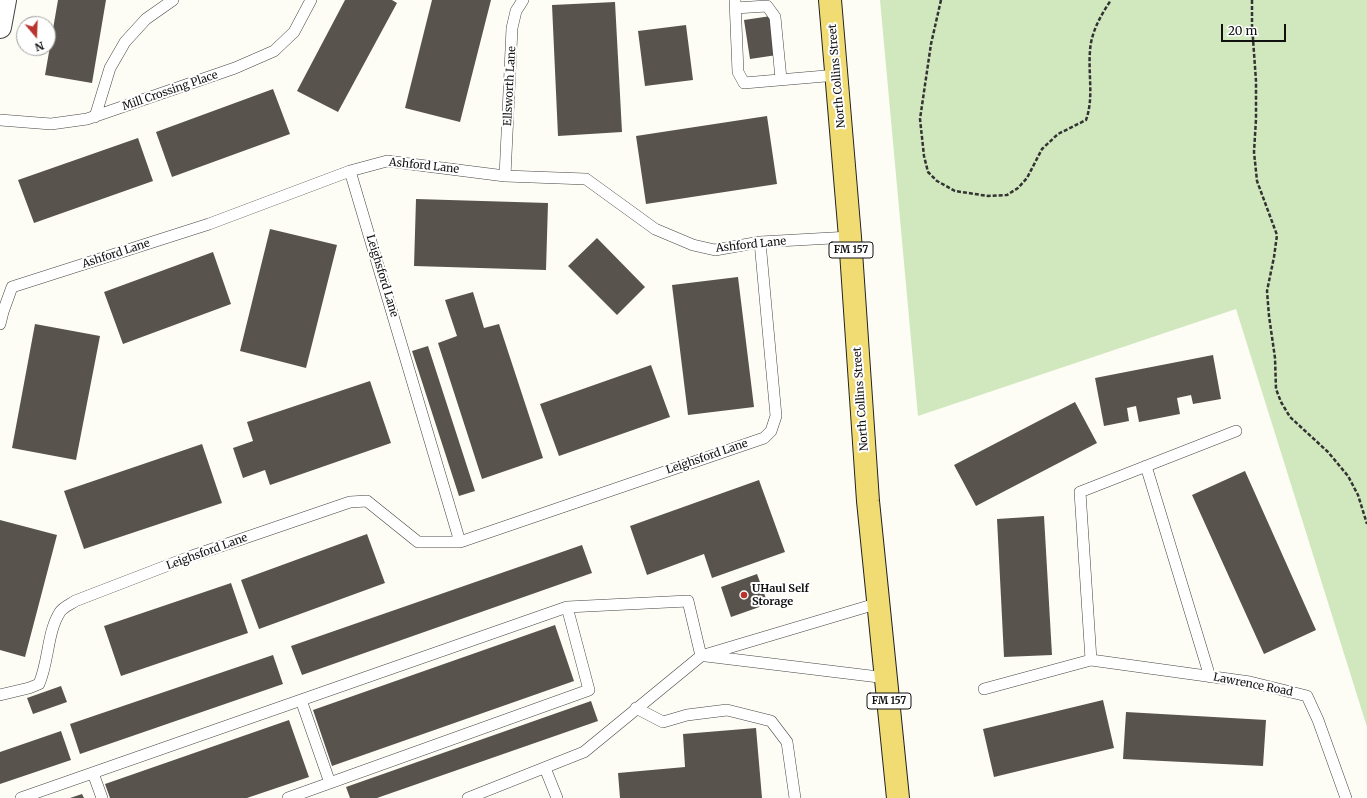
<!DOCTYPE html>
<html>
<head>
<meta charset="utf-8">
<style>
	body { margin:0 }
	#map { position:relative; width:1367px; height:798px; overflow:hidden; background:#fefdf5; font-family:Merriweather,serif }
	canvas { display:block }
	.north { position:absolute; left:16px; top:16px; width:40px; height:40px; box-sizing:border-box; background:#fff; border:1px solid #a0a0a0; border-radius:50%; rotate:161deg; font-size:11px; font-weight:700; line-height:16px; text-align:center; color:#111 }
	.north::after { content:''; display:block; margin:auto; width:14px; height:18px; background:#ba342f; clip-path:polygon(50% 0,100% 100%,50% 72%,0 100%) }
	.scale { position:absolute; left:1221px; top:24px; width:65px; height:18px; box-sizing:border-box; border:2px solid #111; border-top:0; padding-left:5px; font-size:12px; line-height:14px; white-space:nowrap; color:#111; -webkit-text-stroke:3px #fff; paint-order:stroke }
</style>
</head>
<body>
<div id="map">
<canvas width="1367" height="798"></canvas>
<div class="north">N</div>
<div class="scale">20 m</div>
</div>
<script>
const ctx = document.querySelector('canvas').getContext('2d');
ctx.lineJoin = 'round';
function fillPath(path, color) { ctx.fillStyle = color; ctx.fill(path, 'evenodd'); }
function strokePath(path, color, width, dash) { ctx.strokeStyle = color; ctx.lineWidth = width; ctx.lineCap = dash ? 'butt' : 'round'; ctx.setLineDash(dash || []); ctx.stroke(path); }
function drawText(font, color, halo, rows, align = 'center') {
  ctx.font = font + ' Merriweather,serif'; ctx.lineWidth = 4; ctx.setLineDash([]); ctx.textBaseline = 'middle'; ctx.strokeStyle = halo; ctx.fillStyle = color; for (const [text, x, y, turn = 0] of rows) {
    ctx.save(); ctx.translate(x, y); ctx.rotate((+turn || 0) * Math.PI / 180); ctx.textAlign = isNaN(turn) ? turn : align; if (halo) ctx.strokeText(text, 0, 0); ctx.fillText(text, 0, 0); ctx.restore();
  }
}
fillPath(new Path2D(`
	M 880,0 L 1367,0 L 1367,727 L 1236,309 L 918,416 Z`), '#d1e8bf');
fillPath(new Path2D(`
	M 58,0 L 106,0 L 92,83 L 45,75 Z
	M 345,0 L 392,0 L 397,3 L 338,112 L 297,91 Z
	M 432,0 L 491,0 L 460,122 L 405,108 Z
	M 615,2 L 622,132 L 558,136 L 552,5 Z
	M 771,16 L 777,55 L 750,59 L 744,20 Z
	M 686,25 L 693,80 L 645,86 L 638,31 Z
	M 273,89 L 290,134 L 172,177 L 156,132 Z
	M 767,116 L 777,184 L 646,204 L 636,136 Z
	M 138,138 L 153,181 L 34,223 L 18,180 Z
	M 416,199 L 548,203 L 546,270 L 414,266 Z
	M 270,229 L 337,245 L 306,368 L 240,351 Z
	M 597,238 L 645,287 L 617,315 L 568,266 Z
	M 213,252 L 231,304 L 123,344 L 104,292 Z
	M 738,277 L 754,407 L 688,415 L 672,285 Z
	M 473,292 L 484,328 L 499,324 L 543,458 L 482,479 L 438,343 L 457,336 L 445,300 Z
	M 35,324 L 100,336 L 76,460 L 12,448 Z
	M 428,346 L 475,491 L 459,496 L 412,351 Z
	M 1213,355 L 1221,399 L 1193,404 L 1191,395 L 1177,398 L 1180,414 L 1139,422 L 1136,406 L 1127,408 L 1129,421 L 1104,426 L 1095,378 Z
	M 651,365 L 670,417 L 559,456 L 540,404 Z
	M 370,381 L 391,443 L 270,485 L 265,470 L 243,478 L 233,448 L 253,441 L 247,422 Z
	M 1075,402 L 1097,443 L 976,506 L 954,465 Z
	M 202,444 L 222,503 L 84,549 L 64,491 Z
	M 1245,471 L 1316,630 L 1264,654 L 1192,495 Z
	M 759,480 L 785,552 L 712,578 L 704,554 L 647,575 L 630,526 Z
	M 1044,516 L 1052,655 L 1004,657 L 997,519 Z
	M 0,520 L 57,535 L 25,657 L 0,650 Z
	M 367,534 L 385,583 L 259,629 L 241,580 Z
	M 582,545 L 592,573 L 302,675 L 291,646 Z
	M 757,574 L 768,604 L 731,617 L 721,587 Z
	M 231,583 L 248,633 L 121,676 L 104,626 Z
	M 555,625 L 574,681 L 332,766 L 313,710 Z
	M 273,655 L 283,684 L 80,754 L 70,724 Z
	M 61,686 L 67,702 L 33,714 L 27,698 Z
	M 1103,700 L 1114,748 L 994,777 L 983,729 Z
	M 591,701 L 598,721 L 377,798 L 350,798 L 346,787 Z
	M 1126,712 L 1266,720 L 1263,766 L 1123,759 Z
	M 289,720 L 309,777 L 247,798 L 110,798 L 105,784 Z
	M 756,728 L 762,798 L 620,798 L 618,773 L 685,767 L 683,734 Z
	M 61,731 L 71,760 L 0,784 L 0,752 Z
	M 82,794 L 84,798 L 70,798 Z`), '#59534e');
const service = new Path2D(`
	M 735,0 L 738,72 L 744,83 L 837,75
	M 735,8 L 767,6 L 775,17 L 781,79
	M 95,117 L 110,68 L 125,42 L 146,19 L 173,0
	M 0,120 L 51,124 L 87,119 L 235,68 L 274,51 L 294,32 L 311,0
	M 350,171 L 460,542 L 764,438 L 771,431 L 776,416 L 760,242
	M 505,176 L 512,28 L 516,11 L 523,0
	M 0,324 L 3,312 L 12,287 L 209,224 L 350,171 L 387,161 L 505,176 L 586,179 L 655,229 L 693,245 L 715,250 L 760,242 L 850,237
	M 1146,466 L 1210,677
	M 567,607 L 688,601 L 701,656
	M 706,656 L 887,678
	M 1091,660 L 1080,492 L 1236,431
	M 984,689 L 1091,660 L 1250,682 L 1307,696 L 1318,720 L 1346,798
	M 0,695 L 29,688 L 39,684 C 49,661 47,632 60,612 C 63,607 71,604 75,601 L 192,556 L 350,502 L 367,501 L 418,542 L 460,542
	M 301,700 L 330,783
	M 636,708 L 663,722 L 687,715 L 727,710 L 771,721 L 787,742 L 795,798
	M 545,768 L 557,798
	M 93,773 L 102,798
	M 21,798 L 567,607 L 589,690 L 288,798
	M 468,798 L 584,752 L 701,656 L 879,603`);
const minor = new Path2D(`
	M 0,27 L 5,0`);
const primary = new Path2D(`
	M 830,0 L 850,237 L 868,501 L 898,798`);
strokePath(service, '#444', 12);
strokePath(minor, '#444', 24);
strokePath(primary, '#222', 24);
strokePath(new Path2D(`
	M 941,0 L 931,44 L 920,119 L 924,156 L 928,172 L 937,181 L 955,191 L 988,196 L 1007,195 L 1018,188 L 1027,178 L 1042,149 L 1058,134 L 1086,120 C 1094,98 1088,74 1090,51 C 1091,32 1101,15 1111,0
	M 1252,0 L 1252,25 L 1256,81 L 1256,119 L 1254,152 L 1257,181 L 1277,235 L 1274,257 L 1267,291 L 1269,316 L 1275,358 L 1276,389 L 1281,402 L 1290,417 L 1328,452 L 1348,476 L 1358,495 L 1367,524`), '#333', 2.5, [4, 2]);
strokePath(service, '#fff', 11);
strokePath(minor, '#fff', 22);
strokePath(primary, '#f0dc73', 22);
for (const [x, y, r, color] of [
	[744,595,4,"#ba342f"]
]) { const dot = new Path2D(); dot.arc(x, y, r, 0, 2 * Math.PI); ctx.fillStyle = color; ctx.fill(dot); strokePath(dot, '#fff', 1.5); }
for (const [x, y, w] of [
	[851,250,44],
	[889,701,44]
]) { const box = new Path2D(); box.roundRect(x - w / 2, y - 8, w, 16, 3); ctx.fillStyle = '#fff'; ctx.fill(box); strokePath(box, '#111', 1); }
drawText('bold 10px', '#111', null, [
	["FM 157",851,250],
	["FM 157",889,701]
]);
drawText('11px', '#111', '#fff', [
	["North Collins Street",837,76,-95],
	["Ellsworth Lane",510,86,-87],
	["Mill Crossing Place",170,91,-19],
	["Ashford Lane",424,166,6],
	["Ashford Lane",751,245,-6],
	["Ashford Lane",116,254,-18],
	["Leighsford Lane",382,276,73],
	["North Collins Street",861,399,-94],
	["Leighsford Lane",707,457,-19],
	["Leighsford Lane",207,552,-20],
	["Lawrence Road",1253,685,11]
]);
drawText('bold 11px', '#111', '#fff', [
	["UHaul Self",752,589],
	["Storage",752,602]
], 'left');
</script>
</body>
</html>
